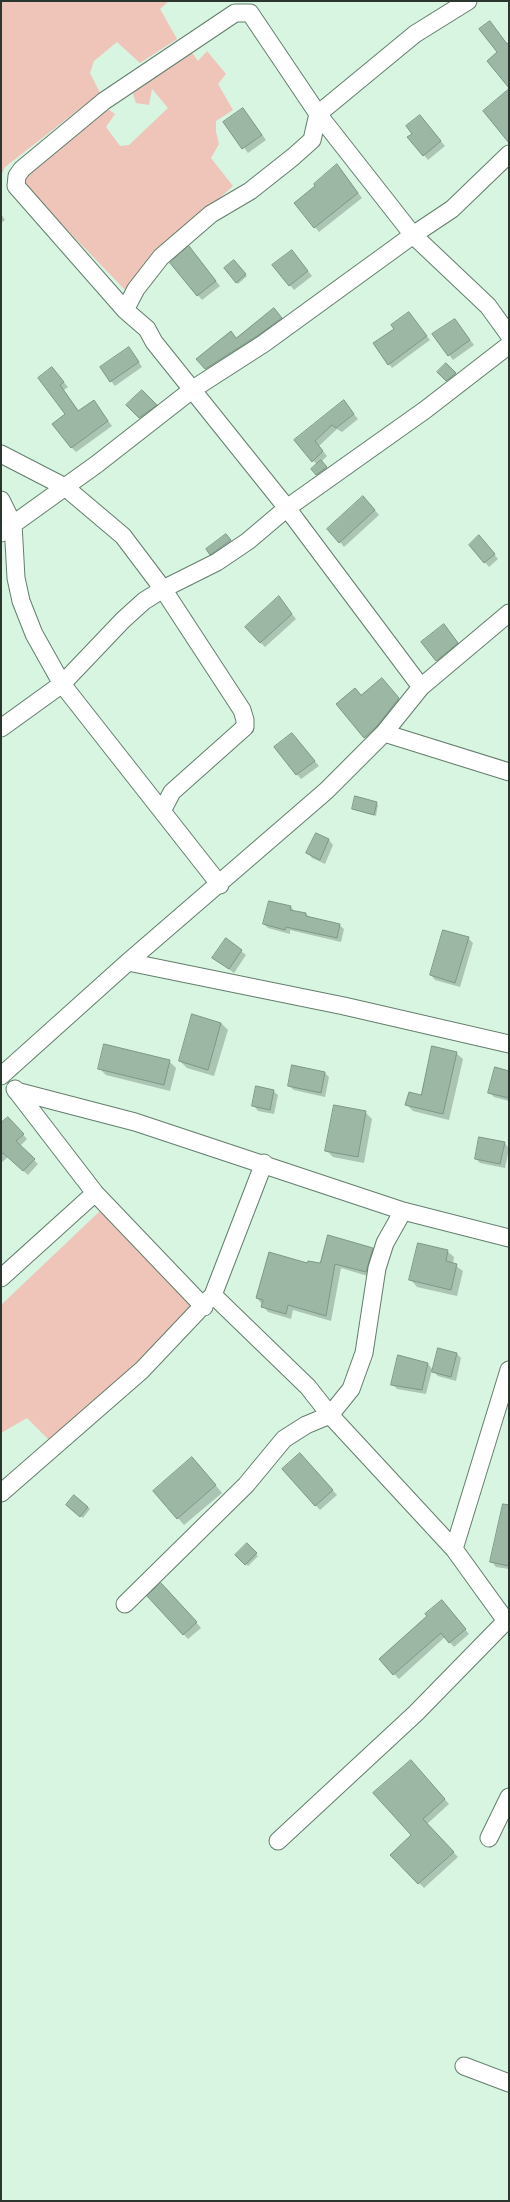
<!DOCTYPE html>
<html>
<head>
<meta charset="utf-8">
<style>
	body { margin:0 }
	#map { position:relative; width:510px; height:2202px; overflow:hidden; background:#d7f5e1; font-family:"Space Grotesk",sans-serif }
	canvas { display:block }
	.frame { position:absolute; inset:0; border:2px solid #2a362e; pointer-events:none }
</style>
</head>
<body>
<div id="map">
<canvas width="510" height="2202"></canvas>
<div class="frame"></div>
</div>
<script>
const ctx = document.querySelector('canvas').getContext('2d');
ctx.lineJoin = 'round';
function fillPath(path, color) { ctx.fillStyle = color; ctx.fill(path, 'evenodd'); }
function strokePath(path, color, width, dash) { ctx.strokeStyle = color; ctx.lineWidth = width; ctx.lineCap = dash ? 'butt' : 'round'; ctx.setLineDash(dash || []); ctx.stroke(path); }
fillPath(new Path2D(`
	M 1,1 L 169,1 L 160,9 L 177,39 L 140,63 L 117,42 L 94,61 L 90,73 L 100,93 L 5,167 L 1,176 Z
	M 184,50 L 193,54 L 198,61 L 207,51 L 226,74 L 218,84 L 233,110 L 216,121 L 216,132 L 219,144 L 211,158 L 233,186 L 168,244 L 126,291 L 24,185 L 26,172 L 103,105 L 115,114 L 106,127 L 120,146 L 129,145 L 168,108 L 152,89 L 149,105 L 136,103 L 133,94 L 142,80 Z
	M 101,1210 L 200,1306 L 53,1444 L 27,1418 L 1,1433 L 1,1305 Z`), '#efc4b9');
fillPath(new Path2D(`
	M 243,109 L 266,140 L 248,153 L 225,122 Z
	M 424,121 L 445,146 L 428,160 L 409,137 Z
	M 337,165 L 362,198 L 319,232 L 295,203 L 317,186 Z
	M 1,214 L 5,220 L 1,223 Z
	M 193,252 L 220,286 L 202,300 L 171,263 Z
	M 296,256 L 312,276 L 294,290 L 273,265 Z
	M 236,263 L 247,276 L 238,284 L 236,282 Z
	M 280,316 L 287,324 L 212,375 L 198,359 L 231,332 L 237,339 Z
	M 412,317 L 430,340 L 392,368 L 389,364 Z
	M 455,320 L 474,345 L 453,360 L 434,335 Z
	M 133,353 L 142,367 L 115,386 L 111,381 Z
	M 446,365 L 457,376 L 448,383 L 438,372 Z
	M 52,368 L 68,387 L 64,390 L 79,411 L 94,401 L 112,426 L 76,452 L 71,447 L 66,415 Z
	M 142,391 L 160,410 L 144,422 L 128,405 Z
	M 344,402 L 358,419 L 342,432 L 337,429 L 319,446 L 327,456 L 321,462 L 328,470 L 319,477 L 312,469 L 317,465 L 296,440 Z
	M 368,502 L 379,515 L 344,547 L 340,542 Z
	M 231,540 L 235,545 L 215,558 L 210,554 Z
	M 484,541 L 498,559 L 489,567 L 470,545 Z
	M 279,598 L 296,619 L 265,647 L 260,642 Z
	M 448,630 L 462,648 L 441,665 L 422,643 Z
	M 382,679 L 403,704 L 369,742 L 365,737 L 361,696 Z
	M 292,734 L 319,766 L 301,779 L 275,748 Z
	M 376,803 L 378,805 L 376,816 L 353,809 Z
	M 316,834 L 329,840 L 333,845 L 325,864 L 312,858 L 308,853 Z
	M 291,907 L 295,912 L 306,914 L 310,918 L 339,925 L 344,929 L 341,942 L 290,930 L 290,934 L 268,928 L 264,924 Z
	M 468,938 L 473,943 L 460,987 L 435,980 L 431,975 Z
	M 241,951 L 246,955 L 234,973 L 214,958 Z
	M 221,1023 L 228,1030 L 214,1076 L 187,1068 L 180,1061 Z
	M 456,1053 L 463,1059 L 449,1120 L 413,1111 L 406,1104 L 422,1096 Z
	M 169,1061 L 176,1068 L 170,1091 L 106,1075 L 99,1068 Z
	M 509,1072 L 509,1101 L 494,1097 L 489,1092 Z
	M 325,1073 L 329,1077 L 325,1097 L 294,1090 L 289,1086 Z
	M 273,1091 L 278,1095 L 274,1114 L 258,1111 L 254,1106 Z
	M 365,1112 L 372,1119 L 364,1163 L 333,1157 L 326,1150 Z
	M 12,1122 L 27,1139 L 20,1146 L 38,1164 L 28,1175 L 8,1157 L 1,1163 L 1,1125 Z
	M 505,1143 L 509,1149 L 505,1168 L 480,1163 L 476,1159 Z
	M 372,1249 L 378,1254 L 371,1277 L 341,1268 L 331,1321 L 293,1310 L 291,1319 L 268,1312 L 257,1298 L 308,1265 L 321,1264 Z
	M 447,1251 L 454,1257 L 453,1264 L 463,1271 L 457,1296 L 417,1287 L 411,1280 Z
	M 457,1354 L 461,1358 L 456,1381 L 438,1376 L 432,1370 L 426,1394 L 397,1389 L 392,1384 L 428,1364 L 433,1370 Z
	M 304,1459 L 337,1495 L 320,1510 L 283,1470 Z
	M 199,1465 L 222,1493 L 184,1525 L 154,1491 Z
	M 69,1507 L 88,1507 L 90,1509 L 83,1518 Z
	M 509,1526 L 509,1569 L 496,1567 L 492,1562 Z
	M 247,1545 L 258,1556 L 248,1566 L 237,1555 Z
	M 166,1588 L 201,1628 L 188,1639 L 148,1596 Z
	M 447,1606 L 469,1634 L 454,1647 L 445,1637 L 399,1679 L 380,1659 Z
	M 415,1766 L 449,1804 L 427,1824 L 458,1857 L 424,1888 L 392,1855 L 412,1835 Z`), '#0003');
const building = new Path2D(`
	M 490,21 L 507,44 L 509,42 L 509,88 L 487,61 L 497,52 L 479,29 Z
	M 509,89 L 509,143 L 483,111 Z
	M 243,108 L 262,135 L 242,149 L 223,122 Z
	M 420,115 L 441,141 L 423,156 L 407,137 L 412,134 L 406,126 Z
	M 337,164 L 358,193 L 314,228 L 294,203 L 315,186 L 314,184 Z
	M 189,246 L 216,281 L 197,296 L 170,263 Z
	M 292,250 L 308,271 L 289,286 L 272,265 Z
	M 234,260 L 246,274 L 236,283 L 224,268 Z
	M 274,308 L 282,318 L 257,336 L 205,369 L 196,359 L 231,331 L 236,338 Z
	M 409,312 L 427,336 L 388,365 L 373,343 L 394,329 L 391,325 Z
	M 455,319 L 470,340 L 448,356 L 432,334 Z
	M 129,347 L 139,362 L 110,382 L 100,367 Z
	M 446,363 L 456,373 L 446,381 L 437,372 Z
	M 52,367 L 64,382 L 60,385 L 78,411 L 94,400 L 108,421 L 71,448 L 52,424 L 65,414 L 38,378 Z
	M 142,390 L 157,405 L 139,418 L 126,405 Z
	M 344,400 L 354,414 L 336,428 L 332,425 L 315,441 L 323,451 L 312,462 L 294,440 Z
	M 321,460 L 327,467 L 316,475 L 311,469 Z
	M 363,496 L 375,510 L 339,543 L 327,529 Z
	M 226,534 L 231,540 L 210,555 L 206,549 Z
	M 479,535 L 495,554 L 484,563 L 469,545 Z
	M 279,596 L 292,614 L 260,643 L 245,627 Z
	M 444,624 L 458,643 L 436,661 L 421,642 Z
	M 382,678 L 399,698 L 377,726 L 364,738 L 336,704 L 355,688 L 361,695 Z
	M 292,733 L 315,761 L 296,775 L 274,747 Z
	M 355,796 L 377,802 L 374,815 L 352,809 Z
	M 316,833 L 329,839 L 320,860 L 306,853 Z
	M 269,901 L 291,906 L 290,910 L 306,913 L 306,916 L 340,924 L 337,938 L 286,927 L 285,930 L 263,924 Z
	M 443,930 L 469,937 L 455,983 L 430,975 Z
	M 226,938 L 242,950 L 229,969 L 212,958 Z
	M 192,1014 L 221,1023 L 208,1070 L 179,1061 Z
	M 104,1044 L 170,1060 L 164,1085 L 98,1069 Z
	M 432,1046 L 457,1052 L 443,1114 L 405,1105 L 409,1092 L 421,1095 Z
	M 292,1065 L 325,1072 L 321,1093 L 288,1086 Z
	M 495,1067 L 509,1071 L 509,1098 L 488,1093 Z
	M 256,1086 L 274,1090 L 270,1110 L 252,1106 Z
	M 334,1105 L 366,1111 L 358,1157 L 325,1151 Z
	M 8,1117 L 24,1134 L 16,1141 L 35,1159 L 23,1171 L 3,1153 L 1,1155 L 1,1123 Z
	M 479,1137 L 505,1142 L 500,1164 L 475,1159 Z
	M 328,1235 L 373,1248 L 366,1272 L 335,1264 L 326,1316 L 288,1305 L 286,1314 L 261,1307 L 263,1300 L 256,1298 L 269,1252 L 307,1263 L 308,1261 L 320,1263 Z
	M 418,1243 L 448,1250 L 446,1261 L 457,1264 L 451,1290 L 409,1280 Z
	M 438,1348 L 457,1353 L 451,1377 L 432,1372 Z
	M 398,1355 L 428,1363 L 422,1390 L 391,1385 Z
	M 300,1453 L 333,1490 L 315,1506 L 282,1469 Z
	M 192,1457 L 216,1485 L 177,1519 L 153,1491 Z
	M 74,1495 L 88,1507 L 80,1517 L 66,1505 Z
	M 503,1504 L 509,1505 L 509,1566 L 490,1562 Z
	M 247,1543 L 257,1553 L 245,1565 L 235,1555 Z
	M 161,1583 L 197,1622 L 183,1635 L 147,1596 Z
	M 442,1600 L 466,1629 L 449,1643 L 441,1633 L 393,1675 L 379,1659 L 427,1616 L 425,1614 Z
	M 411,1760 L 445,1799 L 423,1819 L 454,1852 L 418,1884 L 390,1855 L 411,1835 L 373,1793 Z`);
fillPath(building, '#9cb8a5');
strokePath(building, '#7c9885', 1);
const minor = new Path2D(`
	M 125,310 L 16,186 L 17,176 L 22,169 L 104,101 L 235,13 L 250,13 L 318,114 L 413,235 L 488,306 L 509,335
	M 1,454 L 65,487 L 123,536 L 163,589 L 242,710 L 245,720 L 245,727 L 172,792 L 162,811
	M 1,500 L 13,524 L 16,578 L 21,601 L 34,634 L 62,684 L 220,885
	M 1,533 L 97,464 L 193,389 L 263,344 L 413,235 L 452,209 L 509,154
	M 421,687 L 287,508 L 154,342 L 147,329 L 125,310 L 136,289 L 161,257 L 211,214 L 250,191 L 293,157 L 312,140 L 318,114 L 415,34 L 468,1
	M 1,728 L 62,684 L 123,620 L 144,601 L 163,589 L 217,562 L 248,541 L 287,508 L 425,410 L 509,345
	M 384,733 L 509,772
	M 128,962 L 344,1006 L 509,1044
	M 1,1076 L 128,962 L 326,791 L 384,733 L 421,687 L 509,613
	M 15,1089 L 95,1193 L 204,1307
	M 16,1091 L 135,1122 L 403,1211 L 509,1238
	M 1,1278 L 95,1193
	M 213,1295 L 308,1387 L 330,1415 L 454,1549 L 506,1621 L 509,1621
	M 1,1493 L 142,1370 L 213,1295 L 264,1163
	M 454,1549 L 509,1370
	M 125,1604 L 246,1485 L 284,1439 L 306,1425 L 330,1415 L 351,1389 L 364,1353 L 377,1268 L 385,1243 L 403,1211
	M 489,1838 L 509,1797
	M 278,1841 L 416,1713 L 506,1621
	M 464,2066 L 509,2083`);
strokePath(minor, '#637e6c', 19);
strokePath(minor, '#fff', 17);
</script>
</body>
</html>
